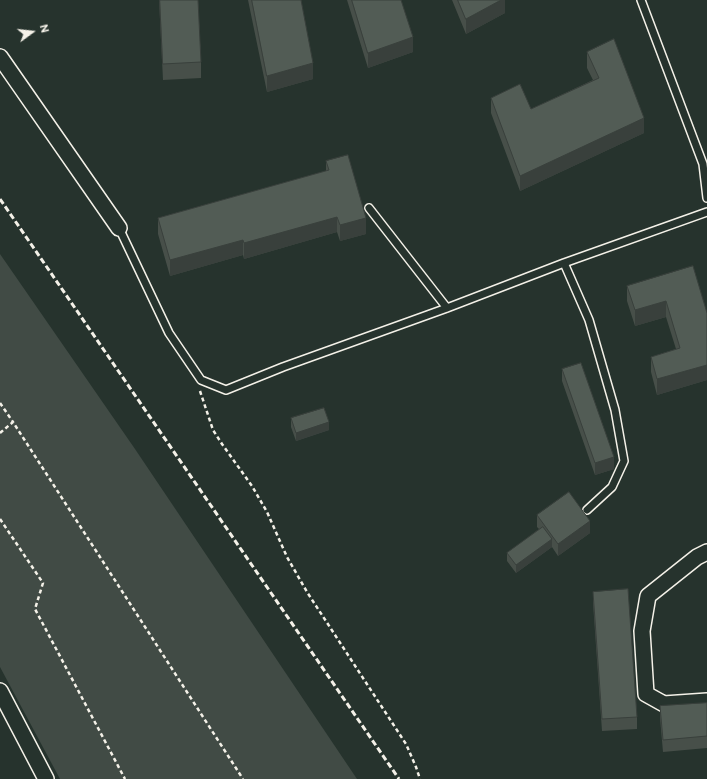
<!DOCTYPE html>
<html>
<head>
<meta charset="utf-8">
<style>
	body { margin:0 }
	#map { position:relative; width:707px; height:779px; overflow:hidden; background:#26332d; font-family:"Balsamiq Sans",sans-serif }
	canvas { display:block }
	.north { position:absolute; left:12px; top:12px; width:40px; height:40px; -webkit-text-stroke:3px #26332d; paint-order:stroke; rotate:75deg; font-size:11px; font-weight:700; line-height:16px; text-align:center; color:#f4f1e8 }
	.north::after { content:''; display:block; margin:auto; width:14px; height:18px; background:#f4f1e8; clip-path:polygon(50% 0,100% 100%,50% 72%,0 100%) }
</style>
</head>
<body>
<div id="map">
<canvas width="707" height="779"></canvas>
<div class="north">N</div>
</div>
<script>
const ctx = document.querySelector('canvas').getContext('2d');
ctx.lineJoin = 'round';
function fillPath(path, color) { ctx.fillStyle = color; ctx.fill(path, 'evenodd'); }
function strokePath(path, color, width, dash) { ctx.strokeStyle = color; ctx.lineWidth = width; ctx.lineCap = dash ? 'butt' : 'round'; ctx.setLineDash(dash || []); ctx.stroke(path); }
fillPath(new Path2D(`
	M 0,254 L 135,449 L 357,779 L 60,779 L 0,667 Z`), '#414b45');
const lane = new Path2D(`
	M 641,0 L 703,164 L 707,198
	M 369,208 L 447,308
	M 119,228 L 169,333 L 201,380 L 226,390 L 283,367 L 447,308 L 564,263 L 707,212
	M 564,263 L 589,320 L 615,410 L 624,461 L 612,487 L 587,510`);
const street = new Path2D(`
	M 0,57 L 119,228
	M 707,552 L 697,557 L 648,596 L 642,631 L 646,694 L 664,704 L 707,701
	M 0,691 L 46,779`);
strokePath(lane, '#f4f1e8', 10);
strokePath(street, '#f4f1e8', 18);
strokePath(new Path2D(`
	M 200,391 L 213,430 L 222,444 L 252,486 L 267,512 L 287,557 L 307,592 L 406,744 L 416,767 L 420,779
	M 0,403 L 13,422
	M 0,433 L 13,422 L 243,779
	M 0,519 L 43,583 L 35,609 L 125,779`), '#f4f1e8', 2.5, [4, 3]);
strokePath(lane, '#26332d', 7);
strokePath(street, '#26332d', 15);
strokePath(new Path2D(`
	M 0,199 L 399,779`), '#f4f1e8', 3, [6, 3]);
fillPath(new Path2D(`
	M 159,0 L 198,0 L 201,62 L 201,78 L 163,80 Z
	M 248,0 L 301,0 L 313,79 L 267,92 Z
	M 347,0 L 401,0 L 413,52 L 368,68 Z
	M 452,0 L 505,0 L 505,13 L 466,34 Z
	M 587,52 L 644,133 L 520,191 L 491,113 L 491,98 L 531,109 L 593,80 L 587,68 Z
	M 326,161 L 366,234 L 340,241 L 337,232 L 244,259 L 243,255 L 170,276 L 158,234 L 158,218 L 326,171 Z
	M 627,286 L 707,313 L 707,380 L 657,395 L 651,372 L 651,357 L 676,349 L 666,317 L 635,326 L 627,301 Z
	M 562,369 L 614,469 L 595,475 L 562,381 Z
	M 291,418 L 329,430 L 296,441 L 291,427 Z
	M 537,515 L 590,533 L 558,556 L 552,547 L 516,573 L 507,561 L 507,553 L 539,529 L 537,527 Z
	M 593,592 L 637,717 L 637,729 L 602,731 L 593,603 Z
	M 707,703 L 707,748 L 663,752 L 660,718 L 660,706 Z`), '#474f49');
fillPath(new Path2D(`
	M 501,0 L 505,0 L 505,13 L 466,34 L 466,19 Z
	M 413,37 L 413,52 L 368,68 L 368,53 Z
	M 313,63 L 313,79 L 267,92 L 267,76 Z
	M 644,118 L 644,133 L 520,191 L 520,176 Z
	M 337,217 L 337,232 L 244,259 L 244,243 Z
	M 366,218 L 366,234 L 340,241 L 340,225 Z
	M 243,240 L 243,255 L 170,276 L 170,260 Z
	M 666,301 L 666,317 L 635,326 L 635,310 Z
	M 707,365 L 707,380 L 657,395 L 657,379 Z
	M 329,422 L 329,430 L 296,441 L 296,433 Z
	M 614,457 L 614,469 L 595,475 L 595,463 Z
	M 590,521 L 590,533 L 558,556 L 558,544 Z
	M 552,539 L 552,547 L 516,573 L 516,565 Z`), '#39403c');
const building = new Path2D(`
	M 160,0 L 198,0 L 201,62 L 163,64 Z
	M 252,0 L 301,0 L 313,63 L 267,76 Z
	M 352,0 L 401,0 L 413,37 L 368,53 Z
	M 458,0 L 501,0 L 466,19 Z
	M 614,39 L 644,118 L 520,176 L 491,98 L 520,84 L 531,109 L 599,78 L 587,52 Z
	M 348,155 L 366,218 L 340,225 L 337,217 L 244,243 L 243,240 L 170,260 L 158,218 L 329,170 L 326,161 Z
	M 693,266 L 707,313 L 707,365 L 657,379 L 651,357 L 680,348 L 666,301 L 635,310 L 627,286 Z
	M 581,363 L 614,457 L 595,463 L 562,369 Z
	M 324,408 L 329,422 L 296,433 L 291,418 Z
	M 569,492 L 590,521 L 558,544 L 537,515 Z
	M 543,527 L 552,539 L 516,565 L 507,553 Z
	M 628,589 L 637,717 L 602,719 L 593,592 Z
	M 707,703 L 707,736 L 663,740 L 660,706 Z`);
fillPath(building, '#525c55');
strokePath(building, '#39403c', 1);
</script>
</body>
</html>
